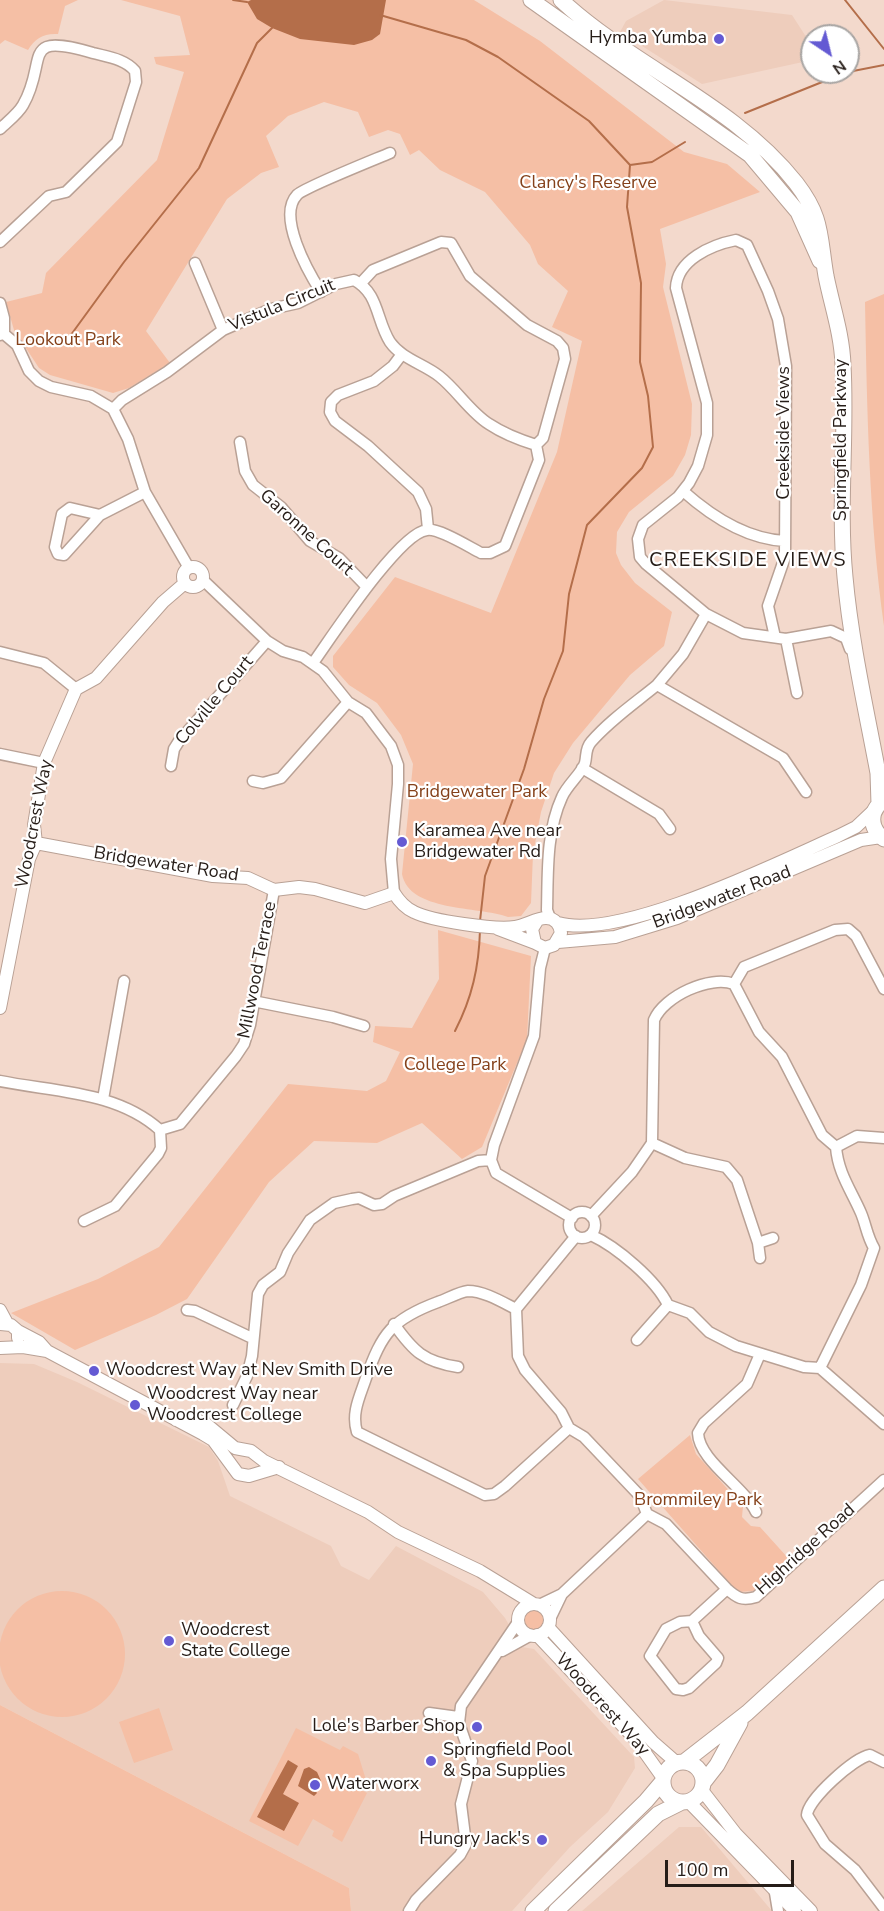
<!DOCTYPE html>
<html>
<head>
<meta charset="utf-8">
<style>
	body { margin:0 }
	#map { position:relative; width:884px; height:1911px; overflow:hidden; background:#f3d9cc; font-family:"Nunito Sans",sans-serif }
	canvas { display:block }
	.north { position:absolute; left:800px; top:24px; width:60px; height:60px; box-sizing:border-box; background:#fff; border:2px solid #a8a5a3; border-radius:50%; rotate:145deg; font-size:16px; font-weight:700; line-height:24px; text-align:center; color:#261d18 }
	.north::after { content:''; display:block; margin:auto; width:21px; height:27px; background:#645ad3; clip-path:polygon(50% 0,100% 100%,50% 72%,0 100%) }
	.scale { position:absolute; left:665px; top:1860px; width:129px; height:27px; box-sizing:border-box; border:3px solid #261d18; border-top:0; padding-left:8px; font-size:18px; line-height:21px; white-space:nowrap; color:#261d18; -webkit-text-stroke:4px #fff; paint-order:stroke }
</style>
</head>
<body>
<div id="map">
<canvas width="884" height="1911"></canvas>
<div class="north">N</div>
<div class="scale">100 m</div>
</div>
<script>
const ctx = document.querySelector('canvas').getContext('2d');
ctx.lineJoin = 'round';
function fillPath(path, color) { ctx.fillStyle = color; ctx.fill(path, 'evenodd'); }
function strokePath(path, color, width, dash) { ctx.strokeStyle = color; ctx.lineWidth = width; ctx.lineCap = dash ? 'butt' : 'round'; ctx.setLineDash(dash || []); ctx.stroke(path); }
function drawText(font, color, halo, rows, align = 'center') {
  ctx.font = font + ' "Nunito Sans",sans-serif'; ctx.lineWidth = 4.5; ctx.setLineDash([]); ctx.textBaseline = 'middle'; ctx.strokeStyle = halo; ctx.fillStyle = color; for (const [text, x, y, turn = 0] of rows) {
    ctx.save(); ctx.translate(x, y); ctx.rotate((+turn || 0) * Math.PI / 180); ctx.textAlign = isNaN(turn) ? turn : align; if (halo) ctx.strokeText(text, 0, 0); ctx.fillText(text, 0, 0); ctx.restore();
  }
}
fillPath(new Path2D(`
	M 664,0 L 792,15 L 812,46 L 812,60 L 702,84 L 620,32 L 626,21 Z
	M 0,1363 L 34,1364 L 77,1382 L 209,1447 L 218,1461 L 230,1496 L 331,1546 L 341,1566 L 369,1580 L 396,1546 L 483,1592 L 505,1618 L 522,1647 L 534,1649 L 634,1757 L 635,1768 L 608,1812 L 570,1847 L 512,1911 L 351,1911 L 349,1888 L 0,1705 Z
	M 679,1827 L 701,1827 L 772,1911 L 582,1911 Z`), '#eecdbc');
fillPath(new Path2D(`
	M 0,0 L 78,0 L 65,6 L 58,34 C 44,33 35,38 28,50 L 5,40 L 0,44 Z
	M 121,0 L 474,0 L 540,41 L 684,152 L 727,164 L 760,192 L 660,229 L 666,264 L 663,287 L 692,404 L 691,435 L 685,455 L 673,476 L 629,512 L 617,532 L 616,553 L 621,565 L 635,583 L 672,612 L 664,646 L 630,675 L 573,743 L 554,773 L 541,812 L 533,854 L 531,903 L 521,916 L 508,917 C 478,906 409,912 402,874 L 413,764 L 401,735 L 377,703 L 349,685 L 333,667 L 333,656 L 395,577 L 491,613 L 557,452 L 582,341 L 552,327 L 568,291 L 538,264 L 530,245 L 485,192 L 440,170 L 419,150 L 410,155 L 400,134 L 388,130 L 369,137 L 358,112 L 324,102 L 288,116 L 266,136 L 279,167 L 261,173 L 227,199 L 146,331 L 170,363 L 129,388 L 113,393 L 50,375 L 39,368 L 14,330 L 6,302 L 42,293 L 46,273 L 157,160 L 184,72 L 156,64 L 154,57 L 190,55 L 180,16 Z
	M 884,294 L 884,626 C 869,519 867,411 865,302 Z
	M 438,930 L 531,956 L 527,1039 L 482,1147 L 462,1159 L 422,1123 L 377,1143 L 314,1141 L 269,1182 L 187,1299 L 156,1315 L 75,1350 L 11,1313 L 98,1279 L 159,1247 L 288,1084 L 367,1091 L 386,1081 L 400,1052 L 373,1042 L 375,1026 L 412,1028 L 439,979 Z
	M 690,1435 L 696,1454 L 743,1506 L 742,1517 L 751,1526 L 760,1527 L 788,1558 L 753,1591 L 739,1592 L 734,1588 L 638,1479 Z
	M-1 1654a63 63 0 1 1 126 0a63 63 0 1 1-126 0Z
	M522 1620a12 12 0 1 1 24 0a12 12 0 1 1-24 0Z
	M 0,1705 L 349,1888 L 351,1911 L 0,1911 Z
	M 159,1708 L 173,1750 L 134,1763 L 119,1722 Z
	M 296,1728 L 340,1750 L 343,1746 L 358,1754 L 366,1780 L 361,1790 L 367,1793 L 342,1842 L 332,1836 L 334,1831 L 313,1819 L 298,1846 L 249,1821 Z`), '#f5bfa5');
fillPath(new Path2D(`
	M 251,0 L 386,0 L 380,34 L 372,40 L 354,45 L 300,39 L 272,28 L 257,19 L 247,2 Z
	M 288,1760 L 298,1766 L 283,1794 L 299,1803 L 284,1831 L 257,1817 Z
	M 309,1767 L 317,1772 L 321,1781 L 314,1789 L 317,1793 L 314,1796 L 298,1786 L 304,1769 Z`), '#b46e4a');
strokePath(new Path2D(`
	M 233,0 L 247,2
	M 845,0 L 884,49
	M 380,15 L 466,40 L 498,57 L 589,121 L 630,165 L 652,162 L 685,142
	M 848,72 L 884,65
	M 745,113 L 847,72
	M 65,343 L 124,262 L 199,168 L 257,43 L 272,28
	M 480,921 L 485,876 L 524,769 L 544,699 L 563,651 L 569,594 L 587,525 L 642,468 L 653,447 L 648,396 L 640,362 L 641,283 L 627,207 L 630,165
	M 455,1031 C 472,998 479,967 480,930`), '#b46e4a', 2);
const minor = new Path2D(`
	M 0,129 C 7,122 18,114 23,105 C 49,60 18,31 93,53 C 108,57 125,59 135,71 L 136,82 L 117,142 L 66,192 L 49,196 L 0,242
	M 195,263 L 223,330
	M 361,283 L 373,270 L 441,242 L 451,243 L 470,276 L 527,325 L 557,341 L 563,348 L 565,359 L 543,438 L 536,445
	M 321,292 C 307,270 277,216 297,195 C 303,188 376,159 390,153
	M 0,303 L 4,318 L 4,334
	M 0,335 L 4,334 L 17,345 L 29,371 L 39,381 L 51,387 L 91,396 L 113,409 L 128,439 L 145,492 L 189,568
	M 402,354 L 393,366 L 374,381 L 338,395 L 331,402 L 330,412 L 335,421 L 368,446 L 418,492 L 426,509 L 428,529
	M 113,409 L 122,400 L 167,372 L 223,330 L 271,309 L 298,303 L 336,284 L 354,280 C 379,293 376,320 390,342 C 402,359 424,364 439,376 C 457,390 470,412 489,424 C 504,434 520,440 536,445 L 539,460 L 505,546 L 490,553 L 481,553 C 469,547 439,528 427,530 C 399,533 331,638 313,663
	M 240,442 L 245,471 L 253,485 L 281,507 L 310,541 L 339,558 L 367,587
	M 683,491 C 711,516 746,539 785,541
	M 100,515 L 70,508 L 62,514 L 55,547 L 58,554 L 64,555 L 100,515 L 145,492
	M 203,580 L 267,641 L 283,651 L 303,657 L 323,671 L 348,702 L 366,713 L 391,746 L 398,765 L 398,784 L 391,859 L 394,893
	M 775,637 L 768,606 L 785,557 L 786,366 L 778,319 L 768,291 L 747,245 L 736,240 C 711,245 677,260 676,288 L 707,403 L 707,435 L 698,466 L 689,483 L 678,497 L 643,525 L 638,539 L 640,557 L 646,564 L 706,614 L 743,633 L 786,639 L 831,631 L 846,638 L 850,649
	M 786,639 L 797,693
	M 0,652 L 44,663 L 76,689
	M 657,685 L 683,654 L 706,614
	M 0,754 L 44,763
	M 171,766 L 174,749 L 179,741 L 267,641
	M 582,768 L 659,814 L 670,829
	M 253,781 L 263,783 L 281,778 L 348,702
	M 550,918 L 547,910 C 548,873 546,832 562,797 C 567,785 582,773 585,763 C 587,755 585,749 591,742 C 610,720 635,703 657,685 L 783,758 L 806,792
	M 545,948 L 540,968 L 534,1036 L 494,1145 L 491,1160 L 496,1173 L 572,1218
	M 734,984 L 744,967 L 835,930 L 848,929 L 856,936 L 884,989
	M 253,1001 L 333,1017 L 364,1026
	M 0,1081 C 54,1092 117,1091 160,1130 L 180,1124 L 236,1056 L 244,1044 L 250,1025 L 274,890
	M 103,1099 L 124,981
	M 652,1143 L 685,1158 L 726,1167 L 737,1180 L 758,1243
	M 836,1147 L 857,1136 L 884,1138
	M569 1225a13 13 0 1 1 26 0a13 13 0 1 1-26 0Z
	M 591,1216 L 632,1172 L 652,1143 L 654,1020 C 664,996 710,975 734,984 L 759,1032 L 782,1057 L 822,1135 L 836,1147 C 838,1173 851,1190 861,1213 C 866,1225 867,1236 874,1248 L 861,1285 L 820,1368
	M 84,1221 L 115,1206 L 158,1154 L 161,1148 L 160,1130
	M 591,1235 C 617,1247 656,1280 668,1305 L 690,1313 L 709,1332 L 736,1346 L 804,1367 L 820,1368 L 884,1424
	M 576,1236 L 516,1309 L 518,1356 L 525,1370 L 561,1412 L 569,1428 L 584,1437 L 640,1496 L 647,1514
	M 760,1258 L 758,1243 L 773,1238
	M 516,1309 C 502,1302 484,1291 468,1291 C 459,1292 447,1299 438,1302 C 392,1319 382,1333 366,1378 C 360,1396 351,1413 357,1432 L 485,1495 L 494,1494 L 505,1486 L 569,1428
	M 187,1310 L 195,1311 L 252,1338
	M 394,1324 C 413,1351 424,1362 458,1367
	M 637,1340 L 668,1305
	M 233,1405 L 247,1376 L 252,1356 L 258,1294 L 263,1285 L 280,1272 L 288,1253 L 310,1220 L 334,1203 L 352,1199 L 359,1198 L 374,1205 L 382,1204 L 394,1196 L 478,1161 L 491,1160
	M 756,1512 C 744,1486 699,1461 698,1433 L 704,1423 L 747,1384 L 760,1354
	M 647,1514 L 666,1524 L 727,1589 C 737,1598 742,1601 756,1597 L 884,1480
	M 539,1605 L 562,1594 L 647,1514
	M 550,1619 L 562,1594
	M 692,1621 L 699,1636 L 718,1658 L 716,1663 L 689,1688 L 683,1690 L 676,1689 L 650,1656 L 666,1629 L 680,1622 L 692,1621 L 727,1589
	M 502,1651 L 531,1635
	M 429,1713 L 458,1717
	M 884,1762 L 870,1755 C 854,1758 808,1799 807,1815 L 825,1844 L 855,1870 L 884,1908
	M 775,1893 L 778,1911
	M 409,1911 L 416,1900 L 460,1855 L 466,1844 L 461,1804 L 472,1761 L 459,1723 L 461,1706 L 518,1622`);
const tertiary = new Path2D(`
	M183 577a10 10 0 1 1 20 0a10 10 0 1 1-20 0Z
	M 36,843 L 213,876 L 248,878 L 274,890 L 299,887 L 315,889 L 365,903 L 394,893 C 399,901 405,908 414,912 C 432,921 495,930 515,927 C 525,926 536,918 546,918 C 555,918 560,925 561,933 L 554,945 L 545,948 L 535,943 L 532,929 L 537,921
	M 558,923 C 620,941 777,863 838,836 L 856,827 L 874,810
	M 498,929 L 535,943
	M 558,942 L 615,937 L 677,918 L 861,840 L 881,837
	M 0,1008 L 29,859 L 36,843 L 34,825 L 44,763 L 76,689 L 96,678 L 163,602 L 185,583
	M 0,1310 L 7,1323
	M 0,1324 L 11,1325 L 18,1331 L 18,1338
	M 18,1331 L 39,1342 L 47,1351 L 203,1434 L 213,1440 L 238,1474 L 249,1476 L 279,1467
	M 0,1348 L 23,1347 L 47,1351
	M 176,1420 L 193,1419 L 205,1423 L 235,1448 L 251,1451 L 264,1461 L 368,1512 L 398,1532 L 480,1571 L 534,1604
	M518 1620a16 16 0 1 1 32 0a16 16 0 1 1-32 0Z
	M 548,1627 L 653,1742 L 677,1763
	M 537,1635 L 636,1740 L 663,1778
	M 701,1789 L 736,1834 L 811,1911
	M 688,1801 L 795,1911`);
const secondary = new Path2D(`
	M 531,0 L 750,155 L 798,212 L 820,261
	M 561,0 C 633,67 734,104 796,183 C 823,218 819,235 826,276 C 832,306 842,334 843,365 C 847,435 838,506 845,577 C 851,643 866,709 878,773 L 879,804
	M 884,800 C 869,811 869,828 884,839
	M 684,1762 L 747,1713 L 884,1588
	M663 1782a20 20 0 1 1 40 0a20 20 0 1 1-40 0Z
	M 703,1783 L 717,1765 L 740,1723
	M 533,1911 L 646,1801 L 663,1781
	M 556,1911 L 658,1814 L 682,1802`);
strokePath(minor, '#b9a195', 13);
strokePath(tertiary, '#b9a195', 14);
strokePath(secondary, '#b9a195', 17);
strokePath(minor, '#fff', 10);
strokePath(tertiary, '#fff', 12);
strokePath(secondary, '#fff', 15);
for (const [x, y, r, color] of [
	[719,39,6,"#645ad3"],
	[402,842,6,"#645ad3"],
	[94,1371,6,"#645ad3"],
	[135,1405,6,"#645ad3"],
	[169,1641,6,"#645ad3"],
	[477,1727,6,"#645ad3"],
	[431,1761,6,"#645ad3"],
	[315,1785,6,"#645ad3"],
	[542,1840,6,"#645ad3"]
]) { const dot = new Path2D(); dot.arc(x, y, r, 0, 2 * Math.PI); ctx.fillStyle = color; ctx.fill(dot); strokePath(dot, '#fff', 2); }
drawText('18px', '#261d18', '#fff', [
	["Hymba Yumba",707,39,"right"],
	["Karamea Ave near",414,832],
	["Bridgewater Rd",414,853],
	["Woodcrest Way at Nev Smith Drive",106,1371],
	["Woodcrest Way near",147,1395],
	["Woodcrest College",147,1416],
	["Woodcrest",181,1631],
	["State College",181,1652],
	["Lole's Barber Shop",465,1727,"right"],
	["Springfield Pool",443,1751],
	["& Spa Supplies",443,1772],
	["Waterworx",327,1785],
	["Hungry Jack's",530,1840,"right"]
], 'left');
drawText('18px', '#85411a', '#fff', [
	["Clancy's Reserve",588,184],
	["Lookout Park",68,341],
	["Bridgewater Park",477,793],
	["College Park",455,1066],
	["Brommiley Park",698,1501]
]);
drawText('18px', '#261d18', '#fff', [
	["Vistula Circuit",282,306,-22],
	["Creekside Views",785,433,-90],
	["Springfield Parkway",842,440,-90],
	["Garonne Court",306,533,42],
	["Colville Court",215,701,-50],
	["Woodcrest Way",35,824,-79],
	["Bridgewater Road",166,865,9],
	["Bridgewater Road",722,898,-21],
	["Millwood Terrace",258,970,-79],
	["Highridge Road",806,1550,-42],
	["Woodcrest Way",602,1705,48]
]);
ctx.letterSpacing = '1.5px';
drawText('20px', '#261d18', '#fff', [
	["CREEKSIDE VIEWS",748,561]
]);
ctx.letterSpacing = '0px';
</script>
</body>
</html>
